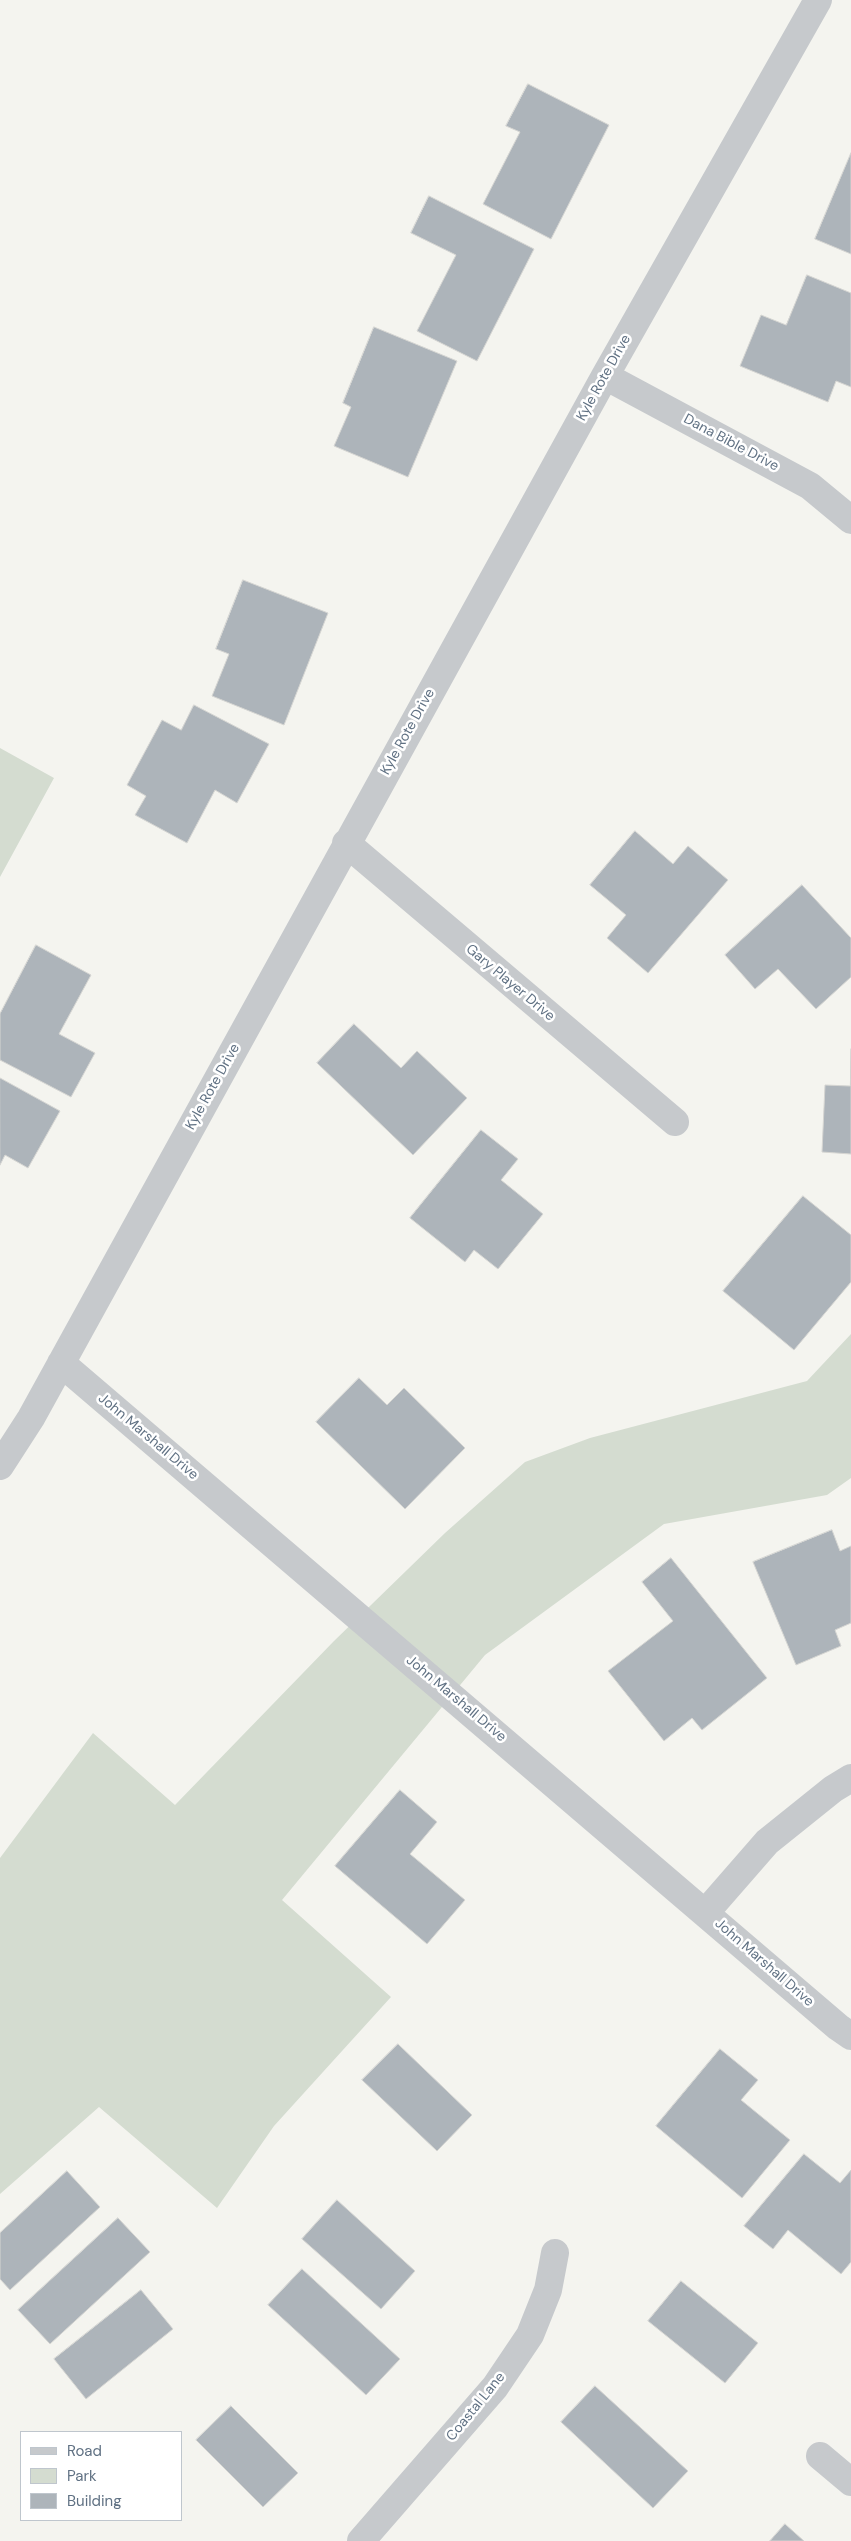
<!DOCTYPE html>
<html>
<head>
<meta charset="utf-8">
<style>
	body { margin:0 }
	#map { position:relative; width:851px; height:2541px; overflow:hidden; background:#f4f4ef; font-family:"DM Sans",sans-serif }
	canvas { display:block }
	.legend { position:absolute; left:20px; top:2431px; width:162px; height:90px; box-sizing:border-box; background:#fff; border:1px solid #bfc6cd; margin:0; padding:6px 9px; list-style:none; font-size:15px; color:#607183 }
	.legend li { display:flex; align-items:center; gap:10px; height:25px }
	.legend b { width:25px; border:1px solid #bfc6cd }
</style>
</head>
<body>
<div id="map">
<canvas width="851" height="2541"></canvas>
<ul class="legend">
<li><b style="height:6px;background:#c6c9cc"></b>Road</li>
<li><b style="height:14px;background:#d4dcd0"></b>Park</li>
<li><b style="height:14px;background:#adb4ba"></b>Building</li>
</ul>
</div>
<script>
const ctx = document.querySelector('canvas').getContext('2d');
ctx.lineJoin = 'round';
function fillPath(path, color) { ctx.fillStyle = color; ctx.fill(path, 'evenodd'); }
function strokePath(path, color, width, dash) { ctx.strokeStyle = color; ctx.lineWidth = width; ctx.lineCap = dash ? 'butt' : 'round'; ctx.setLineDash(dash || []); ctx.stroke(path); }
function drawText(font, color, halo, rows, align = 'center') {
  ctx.font = font + ' "DM Sans",sans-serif'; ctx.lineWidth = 5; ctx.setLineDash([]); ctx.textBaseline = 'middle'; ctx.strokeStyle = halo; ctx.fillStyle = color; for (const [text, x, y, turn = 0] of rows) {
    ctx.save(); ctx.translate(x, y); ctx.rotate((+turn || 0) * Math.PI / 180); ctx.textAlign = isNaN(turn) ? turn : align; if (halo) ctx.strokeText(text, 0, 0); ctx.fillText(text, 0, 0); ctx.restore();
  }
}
fillPath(new Path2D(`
	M 0,748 L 54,778 L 0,877 Z
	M 851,1334 L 851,1478 L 827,1495 L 664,1524 L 485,1655 L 282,1900 L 391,1997 L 274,2126 L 217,2208 L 99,2107 L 0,2194 L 0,1858 L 93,1733 L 175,1805 L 334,1641 L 445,1533 L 525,1462 L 590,1438 L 807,1381 Z`), '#d4dcd0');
const building = new Path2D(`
	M 528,84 L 609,125 L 551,239 L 483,204 L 520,132 L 506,126 Z
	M 851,153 L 851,254 L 815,239 Z
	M 429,196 L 534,249 L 477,361 L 417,331 L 456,255 L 411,233 Z
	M 807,275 L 851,293 L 851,387 L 836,381 L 828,402 L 740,366 L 761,315 L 786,325 Z
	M 374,327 L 457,361 L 408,477 L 334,446 L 351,407 L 343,403 Z
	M 243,580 L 328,613 L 284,725 L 212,696 L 229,654 L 216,649 Z
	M 194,705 L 269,744 L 237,803 L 215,790 L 187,843 L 135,815 L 146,796 L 127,785 L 162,720 L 181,730 Z
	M 635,831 L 673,864 L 688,846 L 728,880 L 648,973 L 607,938 L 626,915 L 590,885 Z
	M 802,885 L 851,938 L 851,977 L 816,1009 L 778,969 L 755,989 L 725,955 Z
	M 36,945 L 91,975 L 59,1034 L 95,1053 L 71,1097 L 0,1060 L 0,1014 Z
	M 354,1024 L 401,1068 L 417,1051 L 467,1098 L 413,1155 L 317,1063 Z
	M 851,1049 L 851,1154 L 822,1152 L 825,1085 L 850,1086 Z
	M 0,1078 L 60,1111 L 28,1168 L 5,1155 L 0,1165 Z
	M 481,1130 L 518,1159 L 501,1180 L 543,1214 L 498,1269 L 474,1250 L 465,1262 L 410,1218 Z
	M 803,1196 L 851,1235 L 851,1282 L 794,1350 L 723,1291 Z
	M 359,1378 L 387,1405 L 404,1388 L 465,1448 L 405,1509 L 316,1422 Z
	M 832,1530 L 840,1551 L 851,1546 L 851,1623 L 835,1630 L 841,1646 L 796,1665 L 753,1562 Z
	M 671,1558 L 767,1678 L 702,1730 L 692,1718 L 664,1741 L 608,1671 L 673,1621 L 642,1582 Z
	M 400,1790 L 437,1822 L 410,1854 L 465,1900 L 427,1944 L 335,1866 Z
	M 398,2044 L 472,2115 L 437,2151 L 362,2080 Z
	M 720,2049 L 758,2080 L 741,2100 L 790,2140 L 742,2198 L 656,2126 Z
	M 804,2154 L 840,2183 L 851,2170 L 851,2262 L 841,2274 L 788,2230 L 773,2249 L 744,2226 Z
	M 67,2171 L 100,2207 L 10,2290 L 0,2279 L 0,2233 Z
	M 337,2200 L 415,2271 L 381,2309 L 302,2239 Z
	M 118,2218 L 150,2252 L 50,2344 L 18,2310 Z
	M 302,2269 L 400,2359 L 366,2395 L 268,2305 Z
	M 681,2281 L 758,2343 L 725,2383 L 648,2321 Z
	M 141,2290 L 173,2329 L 86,2399 L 54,2359 Z
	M 595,2386 L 688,2471 L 653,2508 L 561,2422 Z
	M 231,2406 L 298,2473 L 263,2507 L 196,2440 Z
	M 785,2524 L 804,2541 L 770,2541 Z`);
fillPath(building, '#adb4ba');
strokePath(building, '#d5d5d2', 1);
strokePath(new Path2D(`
	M 605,376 L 810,486 L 851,520
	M 346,843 L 675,1122
	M 61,1363 L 838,2027 L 851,2036
	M 0,1466 L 31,1418 L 605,376 L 818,0
	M 706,1912 L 767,1842 L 833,1789 L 851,1778
	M 820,2456 L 851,2482
	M 361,2541 L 495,2387 L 530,2335 L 548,2290 L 555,2253`), '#c6c9cc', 28);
drawText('14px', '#607183', '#fff', [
	["Kyle Rote Drive",604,378,-61],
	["Dana Bible Drive",731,443,28],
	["Kyle Rote Drive",408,732,-61],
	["Gary Player Drive",510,983,40],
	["Kyle Rote Drive",213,1087,-61],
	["John Marshall Drive",148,1437,40],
	["John Marshall Drive",456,1699,40],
	["John Marshall Drive",764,1963,41],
	["Coastal Lane",476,2407,-51]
]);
</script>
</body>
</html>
